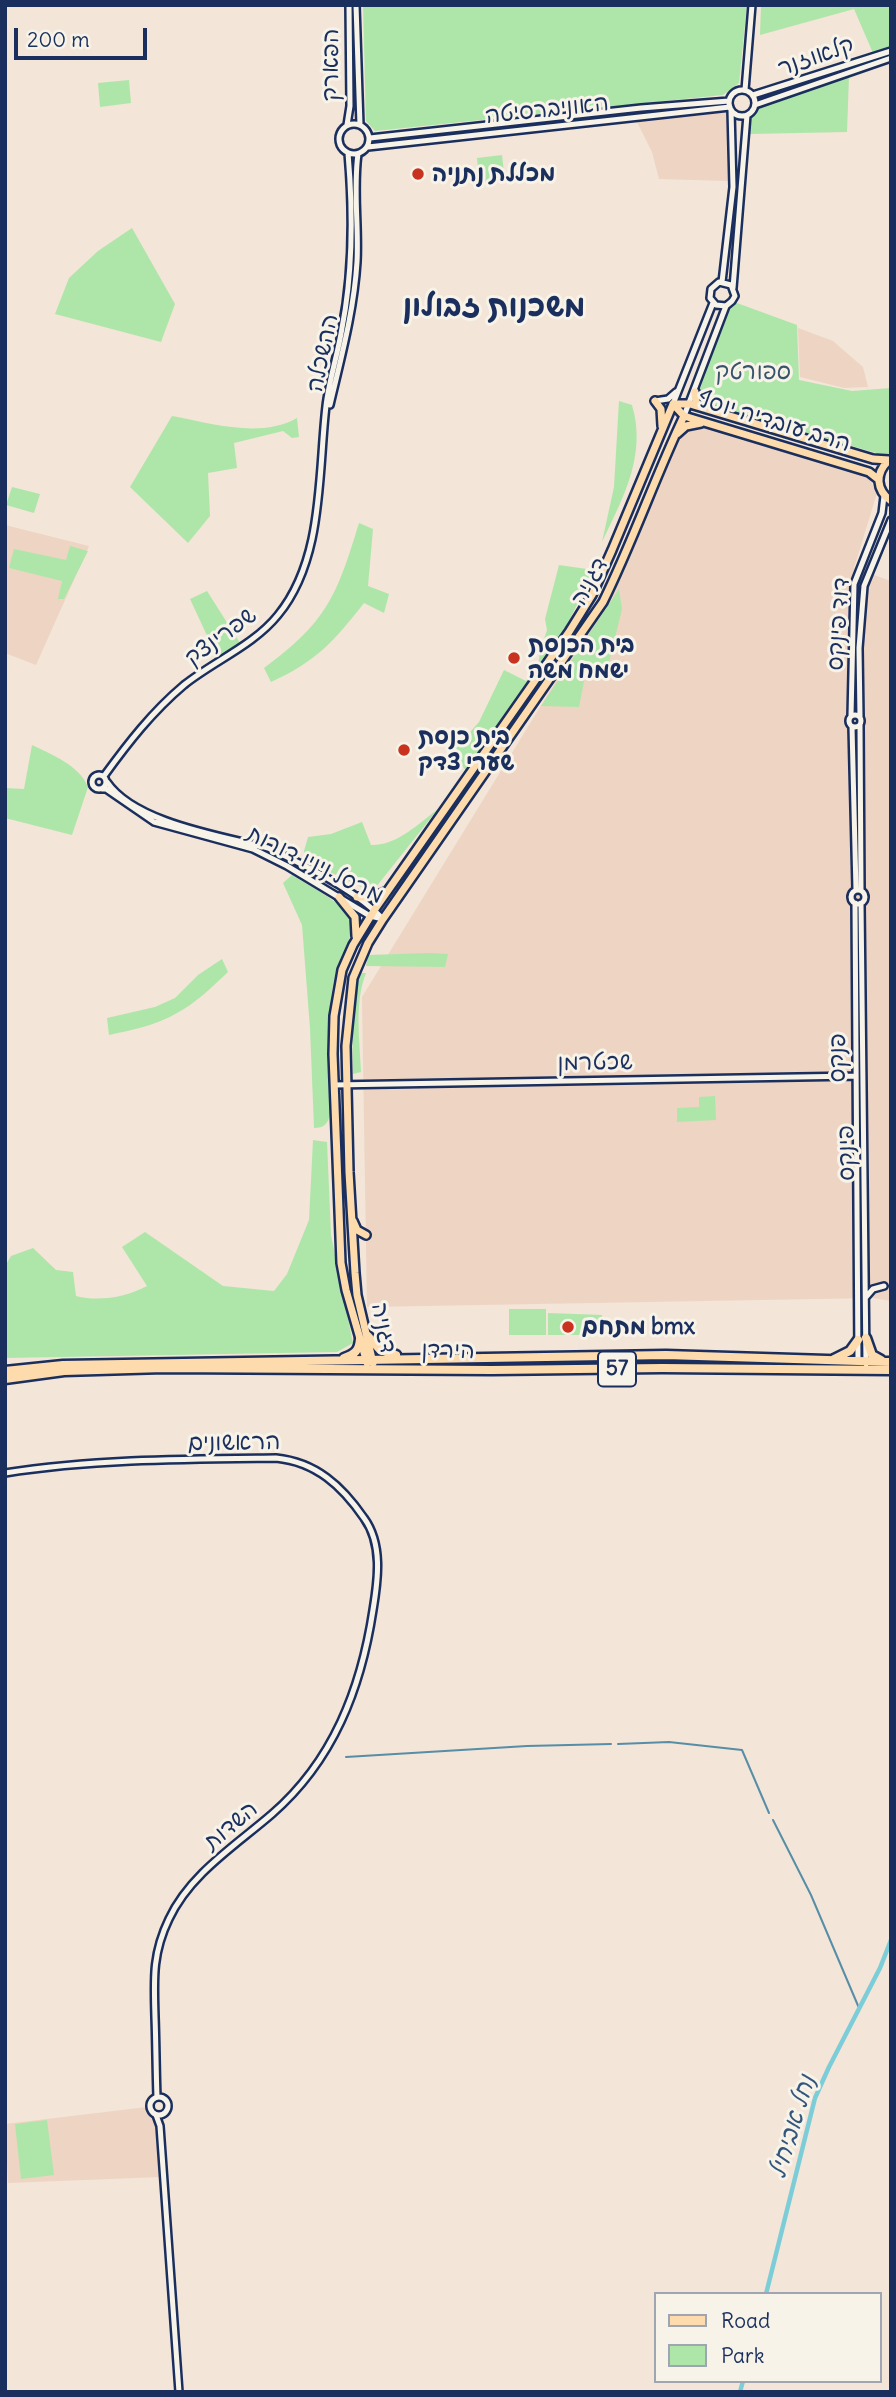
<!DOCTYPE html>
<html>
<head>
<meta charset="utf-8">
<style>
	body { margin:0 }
	#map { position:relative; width:896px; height:2397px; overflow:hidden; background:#f3e5d7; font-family:Delius,sans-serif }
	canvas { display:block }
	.frame { position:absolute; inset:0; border:7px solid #1b2f5e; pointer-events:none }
	.legend { position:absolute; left:654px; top:2292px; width:228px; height:91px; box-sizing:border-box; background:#f7f3e8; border:2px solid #9fa5b1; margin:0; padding:9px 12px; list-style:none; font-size:21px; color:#1b2f5e }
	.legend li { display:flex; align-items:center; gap:14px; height:35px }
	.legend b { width:35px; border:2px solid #9fa5b1 }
	.scale { position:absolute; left:14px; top:28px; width:133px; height:32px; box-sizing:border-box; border:4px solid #1b2f5e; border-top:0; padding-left:9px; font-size:21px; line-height:24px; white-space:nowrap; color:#1b2f5e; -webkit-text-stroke:5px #f7f3e8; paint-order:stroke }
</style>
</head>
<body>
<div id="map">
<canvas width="896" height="2397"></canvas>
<div class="frame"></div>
<ul class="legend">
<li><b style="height:9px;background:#fedbac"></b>Road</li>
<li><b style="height:19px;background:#aee6a9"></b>Park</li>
</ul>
<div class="scale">200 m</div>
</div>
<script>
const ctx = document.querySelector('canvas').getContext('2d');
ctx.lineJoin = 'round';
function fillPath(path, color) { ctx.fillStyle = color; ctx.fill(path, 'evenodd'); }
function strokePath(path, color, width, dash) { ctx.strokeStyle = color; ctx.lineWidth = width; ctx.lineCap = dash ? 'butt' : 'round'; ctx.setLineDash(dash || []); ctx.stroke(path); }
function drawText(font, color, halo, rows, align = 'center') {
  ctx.font = font + ' Delius,"Playpen Sans Hebrew",sans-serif'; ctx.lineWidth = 6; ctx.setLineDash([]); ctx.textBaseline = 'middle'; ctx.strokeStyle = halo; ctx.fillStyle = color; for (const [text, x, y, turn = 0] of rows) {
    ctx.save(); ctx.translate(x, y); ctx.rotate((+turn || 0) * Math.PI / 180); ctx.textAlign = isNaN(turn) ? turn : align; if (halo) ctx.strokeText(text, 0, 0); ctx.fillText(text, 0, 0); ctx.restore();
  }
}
fillPath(new Path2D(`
	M 727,112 L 728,181 L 659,179 L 652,152 L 637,122 Z
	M 798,328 L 833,341 L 863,367 L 868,387 L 844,388 L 800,377 Z
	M 705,425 L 868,476 L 877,493 L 854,568 L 891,581 L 891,1301 L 873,1298 L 367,1307 L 362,997 L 553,686 L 681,434 Z
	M 5,525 L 89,546 L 36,665 L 5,653 Z
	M 147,2107 L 156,2117 L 161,2177 L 8,2183 L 5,2124 Z`), '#eed4c3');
fillPath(new Path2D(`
	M 363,5 L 747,5 L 739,83 L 723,95 L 375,131 L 366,121 Z
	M 761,5 L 891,5 L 891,47 L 873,53 L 854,9 L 760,35 Z
	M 849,76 L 847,132 L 750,134 L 750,116 L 758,107 Z
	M 129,80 L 131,103 L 100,107 L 98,83 Z
	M 502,155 L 505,181 L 479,183 L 477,158 Z
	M 132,228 L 175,304 L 161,342 L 55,314 L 69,278 L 98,251 Z
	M 737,303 L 797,325 L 799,380 L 852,391 L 891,388 L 891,453 L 883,455 L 700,402 L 698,395 L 727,309 Z
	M 619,401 L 632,405 C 647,455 623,498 602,542 L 614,487 Z
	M 172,416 C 211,423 260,439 297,418 L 299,437 L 292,438 L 283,431 L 234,443 L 237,468 L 208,473 L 210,516 L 188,543 L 130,487 Z
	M 12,487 L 40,494 L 34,513 L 6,505 Z
	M 359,523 L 373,529 L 368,586 L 389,594 L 384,613 L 364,603 C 334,641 317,661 271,682 L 264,668 C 327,622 337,595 359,523 Z
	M 70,546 L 88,551 L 64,599 L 58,599 L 62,581 L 9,568 L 14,549 L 66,560 Z
	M 559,565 L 594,570 L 559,641 L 466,770 L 450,755 L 479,722 L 504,670 L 526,681 L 538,667 L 540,651 L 547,630 L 545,619 Z
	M 619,589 L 622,609 L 606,675 L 585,676 L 579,707 L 541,706 Z
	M 207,591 L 240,643 L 217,657 L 190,599 Z
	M 32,745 C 51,754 80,766 88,787 L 72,835 L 5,818 L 5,788 L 24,789 Z
	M 438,809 L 372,892 L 307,861 L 304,851 L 308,837 L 331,834 L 362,822 L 371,845 C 397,846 419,823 438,809 Z
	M 292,875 C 304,883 343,903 348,915 C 358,938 340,954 335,975 C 325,1020 330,1068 330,1114 C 328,1124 324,1128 314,1128 L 310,1028 L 302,925 L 283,883 Z
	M 430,953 L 448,954 L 445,967 L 366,966 L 368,955 Z
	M 222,959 L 228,972 C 212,987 196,1003 177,1013 C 157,1025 132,1030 109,1035 L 107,1018 L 155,1007 L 175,998 L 198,975 Z
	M 358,973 L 366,973 C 354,1003 360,1041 361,1072 L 353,1074 L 352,1018 Z
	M 715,1096 L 716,1120 L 677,1122 L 677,1108 L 699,1107 L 699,1097 Z
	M 313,1140 L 327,1142 L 331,1235 L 353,1343 L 337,1352 L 5,1358 L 5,1266 L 11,1256 L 33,1248 L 56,1270 L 73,1272 L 76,1296 C 100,1302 126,1297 147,1286 L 122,1247 L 145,1232 L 223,1286 L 274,1291 L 287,1274 L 309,1220 Z
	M 509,1309 L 546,1309 L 546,1335 L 509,1335 Z
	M 548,1313 L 602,1315 L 603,1335 L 548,1335 Z
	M 47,2120 L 54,2175 L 21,2179 L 15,2124 Z`), '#aee6a9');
strokePath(new Path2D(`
	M 618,1744 L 669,1742 L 742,1750 L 769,1813
	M 346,1757 L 527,1746 L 611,1744
	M 773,1820 L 811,1895 L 859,2008`), '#568ea8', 2);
strokePath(new Path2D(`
	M 766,2294 L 815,2098 L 829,2067 L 880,1968 L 891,1940
	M 740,2392 L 743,2381`), '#7dcdd9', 4.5);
const minor = new Path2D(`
	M 356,5 L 360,125
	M 745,90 L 752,5
	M729 103a13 13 0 1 1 26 0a13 13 0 1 1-26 0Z
	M 753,95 L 891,51
	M 755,105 L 891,58
	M339 139a15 15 0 1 1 30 0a15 15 0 1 1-30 0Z
	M 347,125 L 350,106 L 349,5
	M 370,138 L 641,108 L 729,101
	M 368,147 L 730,107
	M 722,282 L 733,187 L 731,110
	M 733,288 L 747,115
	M 655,401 L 668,399 L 676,392
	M 673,404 L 713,303
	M 330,405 C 341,358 354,311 357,262 C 359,226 353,190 358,154
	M 684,416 L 726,306 L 732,301 L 735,296 L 731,285 L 719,282 L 711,289 L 710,298 L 716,305 L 726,306
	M849 721a6 6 0 1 1 12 0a6 6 0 1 1-12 0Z
	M 851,716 L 854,584 L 882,513 L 884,496
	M 860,717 L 859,648 L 864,586 L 891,520
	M 860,725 L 861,890
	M 852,727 L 856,890
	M92 782a7 7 0 1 1 14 0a7 7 0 1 1-14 0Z
	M 104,776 C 128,743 152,712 184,685 C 214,661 254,645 278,615 C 324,559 318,474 326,406 C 329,380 338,354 342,328 C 353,272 353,211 348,153
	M 107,782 C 135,823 222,836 268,848 C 303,864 358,892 383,919
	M 102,789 L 106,789 L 154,822 L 253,849 L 287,866 L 370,916 L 383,919
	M851 897a7 7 0 1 1 14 0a7 7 0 1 1-14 0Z
	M 855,903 L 858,1361
	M 861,903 L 866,1364
	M 334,1085 L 856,1076
	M 866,1297 L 873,1289 L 884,1286
	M 5,1473 C 94,1459 186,1459 276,1458 C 316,1462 342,1486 364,1518 C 383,1544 378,1580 373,1610 C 361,1689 333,1761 272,1814 C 235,1846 190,1874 169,1919 C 152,1954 154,1980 155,2017 C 156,2044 156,2070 157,2097
	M150 2106a9 9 0 1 1 18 0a9 9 0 1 1-18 0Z
	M 156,2115 L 160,2126 L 179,2392`);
const major = new Path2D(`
	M 695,392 L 696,402 L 701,407
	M 655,401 L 661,409 L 662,426
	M 673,404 L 690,404 L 873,459 L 889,460
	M 673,404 L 684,416 L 869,472 L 878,479
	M 677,434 L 686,426 L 701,423
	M 888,461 C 875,474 876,490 891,501
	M 339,897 L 355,917 L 356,936
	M 357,897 L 373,897 L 385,892
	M 353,1221 L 357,1230 L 366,1235
	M 367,1363 L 346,1290 L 341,1263 L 333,1054 L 334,1016 L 342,970 L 353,945 L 375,909 L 569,632 L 592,595 L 612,550 L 673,404
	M 373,1363 L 357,1295 L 355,1273 L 349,1172 L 346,1046 L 353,978 L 368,943 L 383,919 L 603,602 C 633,541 655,477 684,416`);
const highway = new Path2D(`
	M 368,1336 L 380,1350 L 396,1355
	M 866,1338 L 872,1355 L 881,1360
	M 344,1358 C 355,1354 359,1351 360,1339
	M 834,1359 L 850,1351 L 858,1340
	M 5,1371 L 63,1365 L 666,1355 L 891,1362
	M 5,1379 L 64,1371 L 164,1368 L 492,1370 L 662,1368 L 891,1370`);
strokePath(minor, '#1b2f5e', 10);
strokePath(major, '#1b2f5e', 12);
strokePath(highway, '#1b2f5e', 13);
strokePath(minor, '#f7f3e8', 5);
strokePath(major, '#fedbac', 7);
strokePath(highway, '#fedbac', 8);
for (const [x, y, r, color] of [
	[418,174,7,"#c8321e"],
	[514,658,7,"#c8321e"],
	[404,750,7,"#c8321e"],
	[568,1327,7,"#c8321e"]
]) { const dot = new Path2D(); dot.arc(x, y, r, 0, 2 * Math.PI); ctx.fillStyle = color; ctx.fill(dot); strokePath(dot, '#f7f3e8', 2.5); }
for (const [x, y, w] of [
	[617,1369,38]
]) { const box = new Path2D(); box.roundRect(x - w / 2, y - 17.5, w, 35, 5); ctx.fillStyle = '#f7f3e8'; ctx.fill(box); strokePath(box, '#1b2f5e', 2); }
drawText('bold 21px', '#1b2f5e', null, [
	["57",617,1369]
]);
drawText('23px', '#1b2f5e', '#f7f3e8', [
	["קלאוזנר",816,57,-19],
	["הפארק",331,65,-90],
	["האוניברסיטה",547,110,-6],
	["ההשכלה",323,353,-78],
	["הרב עובדיה יוסף",774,422,17],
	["דגניה",590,582,-61],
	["דוד פינקס",839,624,-86],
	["שפרינצק",221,637,-36],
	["מרסל ניניו דורות",315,865,26],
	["פנקס",838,1058,-90],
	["שכטרמן",595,1063,-1],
	["פינקס",847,1153,-91],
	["דגניה",383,1328,79],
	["הירדן",448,1351,1],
	["הראשונים",234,1443,-1],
	["השדות",231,1826,-40]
]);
drawText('bold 23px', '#1b2f5e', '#f7f3e8', [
	["מכללת נתניה",432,174],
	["בית הכנסת",528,645],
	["ישמח משה",528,671],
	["בית כנסת",418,737],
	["שערי צדק",418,763],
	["מתחם bmx",582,1327]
], 'left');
drawText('23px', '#38546d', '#f7f3e8', [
	["ספורטק",753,372]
]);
drawText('italic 24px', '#34567d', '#f7f3e8', [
	["נחל אביחיל",793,2127,-73]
]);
drawText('bold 30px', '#1b2f5e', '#f7f3e8', [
	["משכנות זבולון",494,307]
]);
</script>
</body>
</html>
